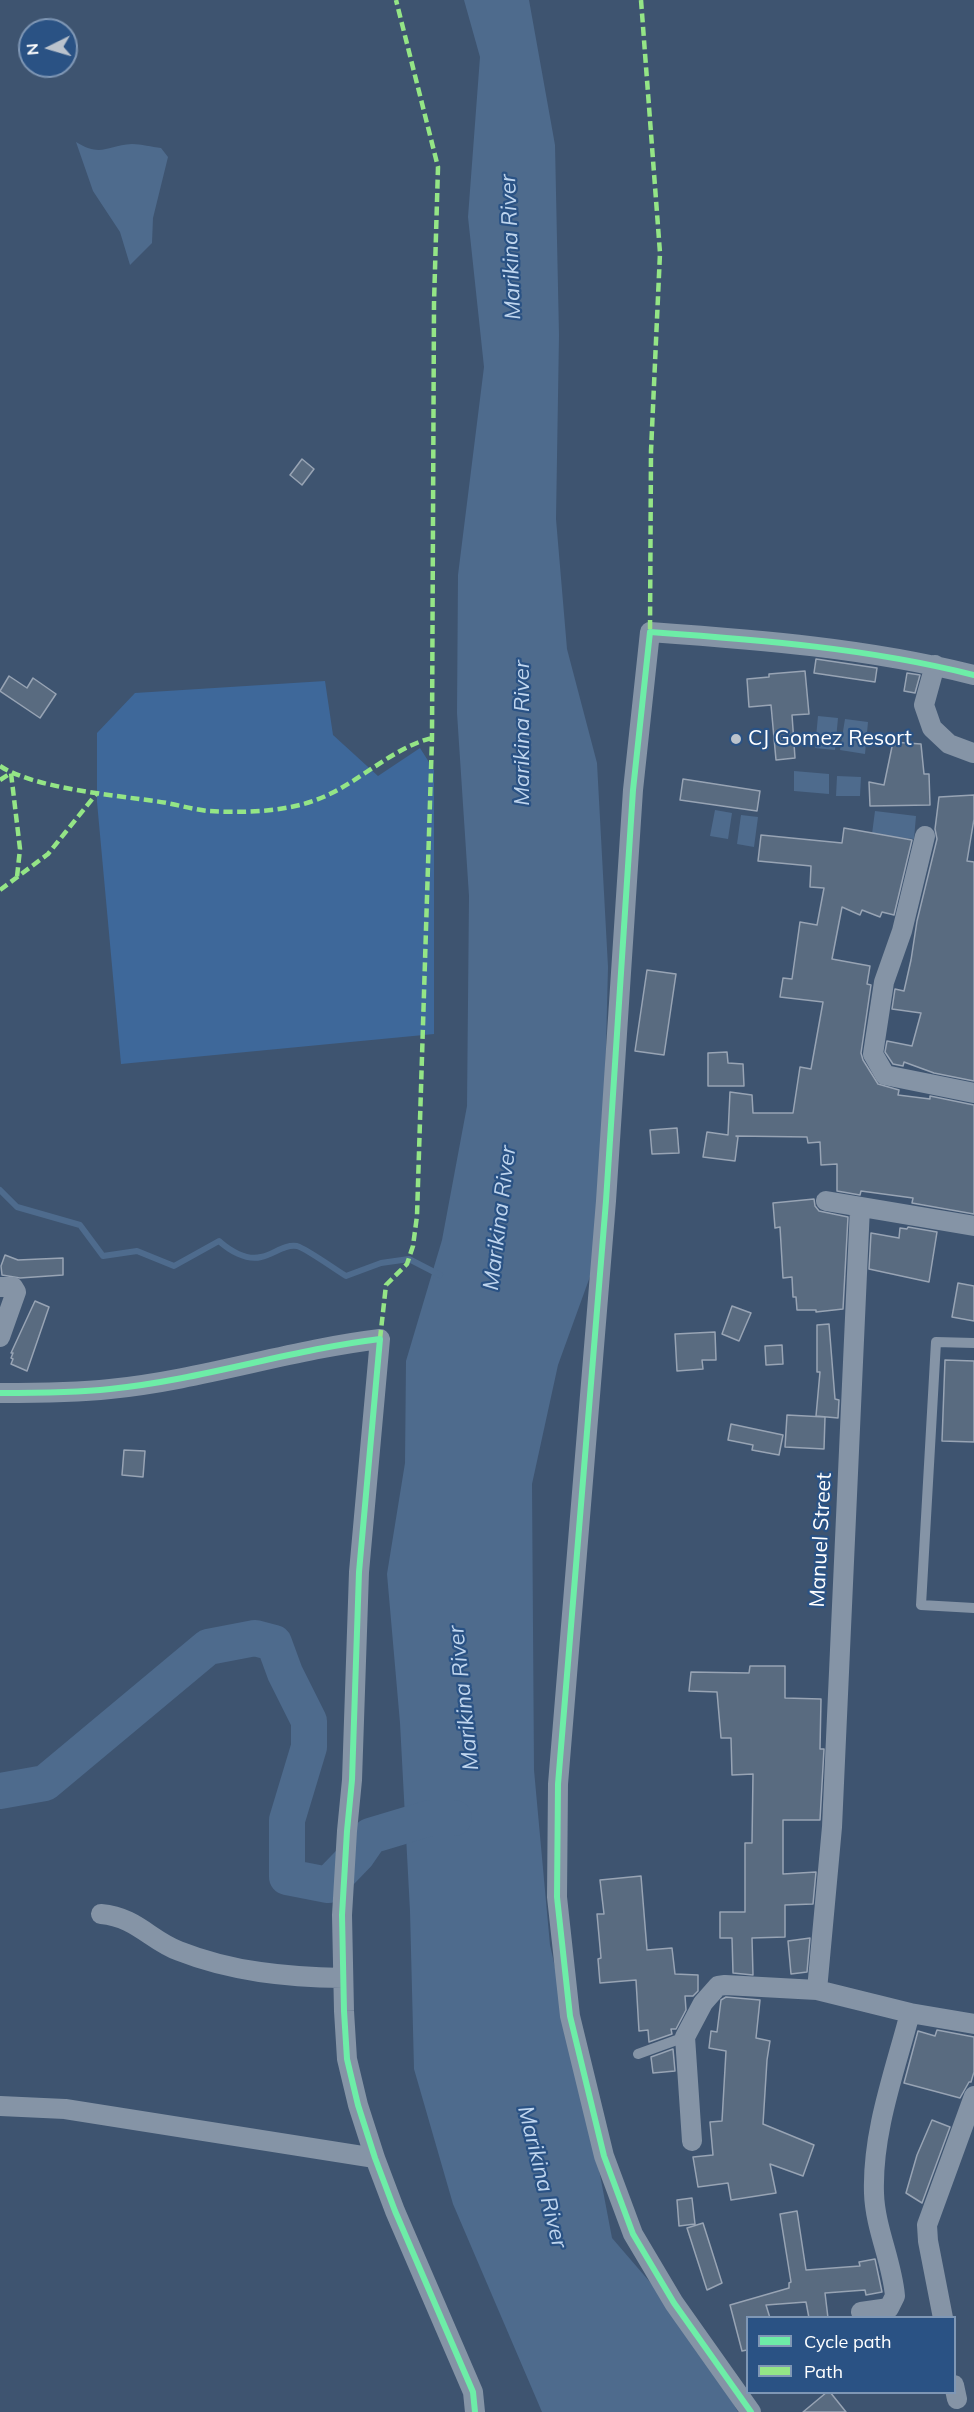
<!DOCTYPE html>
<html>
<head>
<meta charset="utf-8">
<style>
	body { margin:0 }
	#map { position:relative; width:974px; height:2412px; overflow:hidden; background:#3e5470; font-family:Mulish,sans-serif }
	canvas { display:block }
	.legend { position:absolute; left:746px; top:2316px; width:210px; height:78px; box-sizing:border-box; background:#2a5284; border:2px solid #7f97b5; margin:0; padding:8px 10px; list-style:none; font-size:18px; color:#fff }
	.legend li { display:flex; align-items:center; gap:12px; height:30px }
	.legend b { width:30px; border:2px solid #7f97b5 }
	.north { position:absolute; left:18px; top:18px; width:60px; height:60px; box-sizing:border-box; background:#2a5284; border:2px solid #7f97b5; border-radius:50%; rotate:265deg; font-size:16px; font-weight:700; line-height:24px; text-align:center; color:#fff }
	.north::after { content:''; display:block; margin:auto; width:21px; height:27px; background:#bbc3cd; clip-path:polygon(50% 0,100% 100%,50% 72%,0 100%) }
</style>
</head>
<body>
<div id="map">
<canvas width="974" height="2412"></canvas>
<ul class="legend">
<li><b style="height:8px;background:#6deda7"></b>Cycle path</li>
<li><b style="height:8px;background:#94e586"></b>Path</li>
</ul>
<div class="north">N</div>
</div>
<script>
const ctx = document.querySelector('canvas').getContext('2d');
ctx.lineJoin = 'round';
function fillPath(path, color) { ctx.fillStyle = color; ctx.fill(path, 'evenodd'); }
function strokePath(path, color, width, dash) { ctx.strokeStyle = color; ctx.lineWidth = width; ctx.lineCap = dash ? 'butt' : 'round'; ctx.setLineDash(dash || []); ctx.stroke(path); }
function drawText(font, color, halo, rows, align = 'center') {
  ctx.font = font + ' Mulish,sans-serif'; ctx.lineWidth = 4.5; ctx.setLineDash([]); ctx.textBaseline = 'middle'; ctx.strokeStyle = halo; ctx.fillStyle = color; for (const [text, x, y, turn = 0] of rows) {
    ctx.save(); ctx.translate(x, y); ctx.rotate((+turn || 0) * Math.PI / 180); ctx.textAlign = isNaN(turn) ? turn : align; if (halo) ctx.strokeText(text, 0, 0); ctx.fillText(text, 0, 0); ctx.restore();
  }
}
fillPath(new Path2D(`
	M 325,681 L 333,735 L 378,776 L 420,748 L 434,770 L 434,1034 L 121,1064 L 97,802 L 97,733 L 135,693 Z`), '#3e689a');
fillPath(new Path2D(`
	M 464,0 L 529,0 L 555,145 L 559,335 L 556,519 L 567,649 L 597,763 L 608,967 L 604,1126 L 592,1271 L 558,1365 L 532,1484 L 534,1770 L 550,1945 L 589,2117 L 612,2238 L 693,2332 L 738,2412 L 542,2412 L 453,2204 L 414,2069 L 410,1911 L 400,1723 L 387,1574 L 405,1463 L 406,1361 L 442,1240 L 467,1106 L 469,896 L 457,713 L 458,575 L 484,367 L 468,217 L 480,57 Z
	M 76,142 C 102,158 107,145 132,144 C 141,144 152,147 161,148 L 168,157 L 153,218 L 152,243 L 130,265 L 120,232 L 93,191 Z
	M 818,716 L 838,718 L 835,750 L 815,748 Z
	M 845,719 L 868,722 L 865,754 L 840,750 Z
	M 794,771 L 829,774 L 829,794 L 794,791 Z
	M 837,776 L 861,777 L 860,796 L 836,796 Z
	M 715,810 L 732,813 L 728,839 L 710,836 Z
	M 875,811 L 916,816 L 914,839 L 872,834 Z
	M 741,815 L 758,817 L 754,847 L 737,844 Z`), '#4e6b8d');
strokePath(new Path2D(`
	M 0,1190 L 17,1207 L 80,1225 L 103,1256 L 137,1251 L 174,1266 L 219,1241 C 229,1250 246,1261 261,1257 C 273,1255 284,1244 297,1246 C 307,1249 336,1270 346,1276 L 381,1263 L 409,1259 L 440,1275`), '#4e6b8d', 6);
strokePath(new Path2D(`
	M 0,1791 L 45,1783 L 208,1647 L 255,1638 L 274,1643 L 285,1673 L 309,1721 L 309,1747 L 287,1820 L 287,1877 L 328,1885 L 357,1855 L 370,1836 L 430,1818 L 454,1818`), '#4e6b8d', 36);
const building = new Path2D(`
	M 302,459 L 314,469 L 302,485 L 290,475 Z
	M 816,659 L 877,668 L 875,682 L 814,673 Z
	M 805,671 L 809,714 L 792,715 L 795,758 L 776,760 L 771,705 L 749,707 L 747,679 L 769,677 L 769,674 Z
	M 907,673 L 920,675 L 915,693 L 904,691 Z
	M 9,676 L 27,688 L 33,678 L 56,694 L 40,718 L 0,691 Z
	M 893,742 L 921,744 L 924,774 L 929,774 L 930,805 L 870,806 L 869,782 L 884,785 Z
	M 683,779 L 760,791 L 757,811 L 680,800 Z
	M 974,795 L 974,819 L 967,861 L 974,862 L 974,1081 L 934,1073 L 904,1062 L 903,1066 L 893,1064 L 885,1052 L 887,1041 L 912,1046 L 921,1013 L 892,1009 L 895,989 L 904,991 L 911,960 L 917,921 L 937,839 L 935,829 L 939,797 Z
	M 844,828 L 912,840 L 894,915 L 882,912 L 880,917 L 862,910 L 860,915 L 842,907 L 832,959 L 870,966 L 867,984 L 871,985 L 861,1053 L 863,1060 L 878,1084 L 899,1090 L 898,1095 L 930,1099 L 930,1096 L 974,1105 L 974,1214 L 912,1203 L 913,1198 L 861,1191 L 860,1195 L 837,1191 L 837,1164 L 821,1165 L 820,1142 L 808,1143 L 807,1137 L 736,1136 L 738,1137 L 735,1161 L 703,1157 L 707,1132 L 728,1135 L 730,1092 L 752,1095 L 753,1113 L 793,1113 L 800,1067 L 811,1069 L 823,1002 L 780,997 L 783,978 L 792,979 L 800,922 L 817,925 L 824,888 L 810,887 L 811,866 L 758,861 L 761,835 L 842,843 Z
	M 647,970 L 676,974 L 664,1055 L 635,1051 Z
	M 727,1052 L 728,1063 L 743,1064 L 744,1086 L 708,1086 L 708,1053 Z
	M 677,1128 L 679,1153 L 652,1154 L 650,1130 Z
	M 814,1199 L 815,1206 L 819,1211 L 848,1217 L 843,1309 L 816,1312 L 816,1310 L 797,1310 L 796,1297 L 793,1297 L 792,1277 L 783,1278 L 780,1227 L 775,1228 L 773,1203 Z
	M 908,1227 L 937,1232 L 929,1282 L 869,1269 L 871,1233 L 899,1238 L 900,1228 L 907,1229 Z
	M 5,1255 L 18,1260 L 63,1258 L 63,1275 L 20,1278 L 2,1275 L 1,1266 Z
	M 958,1283 L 974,1286 L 974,1321 L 952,1317 Z
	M 35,1301 L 49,1307 L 27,1371 L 11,1364 L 13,1359 L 11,1358 L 13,1353 L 11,1353 Z
	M 732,1306 L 751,1313 L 739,1341 L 722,1334 Z
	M 829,1324 L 835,1399 L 839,1400 L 838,1418 L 816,1416 L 820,1372 L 817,1372 L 817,1325 Z
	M 715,1332 L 716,1360 L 702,1360 L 703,1369 L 677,1371 L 675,1334 Z
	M 782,1345 L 783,1364 L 766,1365 L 765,1346 Z
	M 945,1360 L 974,1361 L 974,1442 L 942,1441 Z
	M 787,1415 L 825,1417 L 824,1449 L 785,1447 Z
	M 731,1424 L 783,1435 L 779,1455 L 752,1450 L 753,1445 L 728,1440 Z
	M 124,1450 L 145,1451 L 143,1477 L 122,1475 Z
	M 750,1666 L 785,1666 L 785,1698 L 821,1699 L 820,1749 L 824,1749 L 820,1820 L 783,1820 L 783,1874 L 816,1872 L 813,1904 L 785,1905 L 785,1937 L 752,1938 L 753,1975 L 733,1973 L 732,1938 L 720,1938 L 720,1912 L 745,1912 L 745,1843 L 752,1843 L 753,1774 L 732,1775 L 731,1738 L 721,1738 L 717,1692 L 689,1691 L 691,1672 L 749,1673 Z
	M 641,1876 L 647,1950 L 672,1948 L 675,1974 L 698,1975 L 698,1991 L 693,1996 L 685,1996 L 686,2010 L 676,2029 L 671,2029 L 672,2034 L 649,2042 L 648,2030 L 639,2031 L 636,1980 L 600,1983 L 598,1959 L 601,1958 L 597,1914 L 604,1914 L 600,1880 Z
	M 810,1938 L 807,1972 L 791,1974 L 788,1941 Z
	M 726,1997 L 760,2000 L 756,2038 L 770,2041 L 767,2060 L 763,2124 L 814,2145 L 803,2176 L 770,2164 L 776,2193 L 731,2200 L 728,2183 L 698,2187 L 693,2157 L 713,2155 L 710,2122 L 722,2121 L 726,2051 L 709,2048 L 711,2031 L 717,2032 L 721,2000 Z
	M 937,2030 L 974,2037 L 974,2072 L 971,2082 L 969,2082 L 960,2098 L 904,2083 L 918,2031 L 935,2036 Z
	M 673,2049 L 675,2071 L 653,2073 L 651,2057 Z
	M 932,2120 L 950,2127 L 922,2203 L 906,2193 L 917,2155 Z
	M 692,2198 L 695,2224 L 679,2226 L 677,2200 Z
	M 797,2211 L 806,2270 L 860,2266 L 859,2262 L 875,2259 L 882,2292 L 866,2295 L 865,2290 L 825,2293 L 828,2318 L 809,2318 L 806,2302 L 766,2305 L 770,2318 L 747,2318 L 747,2350 L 742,2351 L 730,2305 L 789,2288 L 789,2283 L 791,2282 L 780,2214 Z
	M 703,2223 L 722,2283 L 707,2290 L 687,2228 Z
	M 827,2392 L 830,2392 L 846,2412 L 803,2412 Z`);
fillPath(building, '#596b80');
strokePath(building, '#98a4b4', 1.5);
strokePath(new Path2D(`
	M 974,1343 L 936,1342 L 921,1605 L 974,1608
	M 638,2054 L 685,2037`), '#8594a6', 10);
strokePath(new Path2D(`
	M 935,665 L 924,705 L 932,728 L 949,744 L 973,753
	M 925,836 L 902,931 L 884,982 L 873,1054 L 885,1075 L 974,1093
	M 826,1201 L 974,1226
	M 0,1287 L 13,1287 L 16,1292 L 0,1337
	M 0,1393 C 36,1393 73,1393 110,1389 C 201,1380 289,1350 380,1339 L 359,1572 L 352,1780 L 347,1831 L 342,1915 L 344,2011 L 347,2059 L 358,2105 L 375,2158 L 395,2211 L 473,2392 L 475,2412
	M 101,1914 C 136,1917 150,1940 179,1951 C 232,1972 287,1977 343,1978
	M 817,1990 L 832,1827 L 860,1207
	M 0,2106 L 65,2109 L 375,2158
	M 692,2141 L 685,2037 L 703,2003 L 718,1986 L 725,1985 L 817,1990 L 910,2013 L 974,2024
	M 861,2312 L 889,2308 L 895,2296 C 892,2261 875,2228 874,2193 C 872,2132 895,2071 910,2013
	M 943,2318 L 928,2241 L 927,2225 L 974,2096
	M 954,2385 L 957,2399
	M 751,2412 L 674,2303 L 633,2234 L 604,2156 L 570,2016 L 557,1897 L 558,1784 L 606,1201 L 633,790 L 650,632 C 760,640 867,648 974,675`), '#8594a6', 20);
strokePath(new Path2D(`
	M 641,0 L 660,253 L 651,451 L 650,632
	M 0,766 C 34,788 112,795 154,801 C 172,803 190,809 208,811 C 242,813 284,812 316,800 C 357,785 391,748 432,738
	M 0,780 L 11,773 L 20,849 L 17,877
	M 0,890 L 48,854 L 97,793
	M 380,1339 L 386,1285 L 407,1264 L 413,1246 L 417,1216 L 432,738 L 434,303 L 438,167 L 396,0`), '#94e586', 4.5, [9, 4.5]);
strokePath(new Path2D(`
	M 0,1393 C 36,1393 73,1393 110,1389 C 201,1380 289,1350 380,1339 L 359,1572 L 352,1780 L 347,1831 L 342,1915 L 344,2011 L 347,2059 L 358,2105 L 375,2158 L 395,2211 L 473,2392 L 475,2412
	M 751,2412 L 674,2303 L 633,2234 L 604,2156 L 570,2016 L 557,1897 L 558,1784 L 606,1201 L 633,790 L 650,632 C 760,640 867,648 974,675`), '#6deda7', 6);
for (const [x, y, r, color] of [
	[736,739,6,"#bbc3cd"]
]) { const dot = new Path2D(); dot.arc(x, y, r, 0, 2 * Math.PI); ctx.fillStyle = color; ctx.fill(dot); strokePath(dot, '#2a5284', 2); }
drawText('21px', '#fff', '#2a5284', [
	["CJ Gomez Resort",748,739]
], 'left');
drawText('21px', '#fff', '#2a5284', [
	["Manuel Street",821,1540,-87]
]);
drawText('italic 22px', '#bfd5ee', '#2a5284', [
	["Marikina River",511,247,-92],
	["Marikina River",522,733,-90],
	["Marikina River",500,1218,-83],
	["Marikina River",464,1698,-96],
	["Marikina River",542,2177,76]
]);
</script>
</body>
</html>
